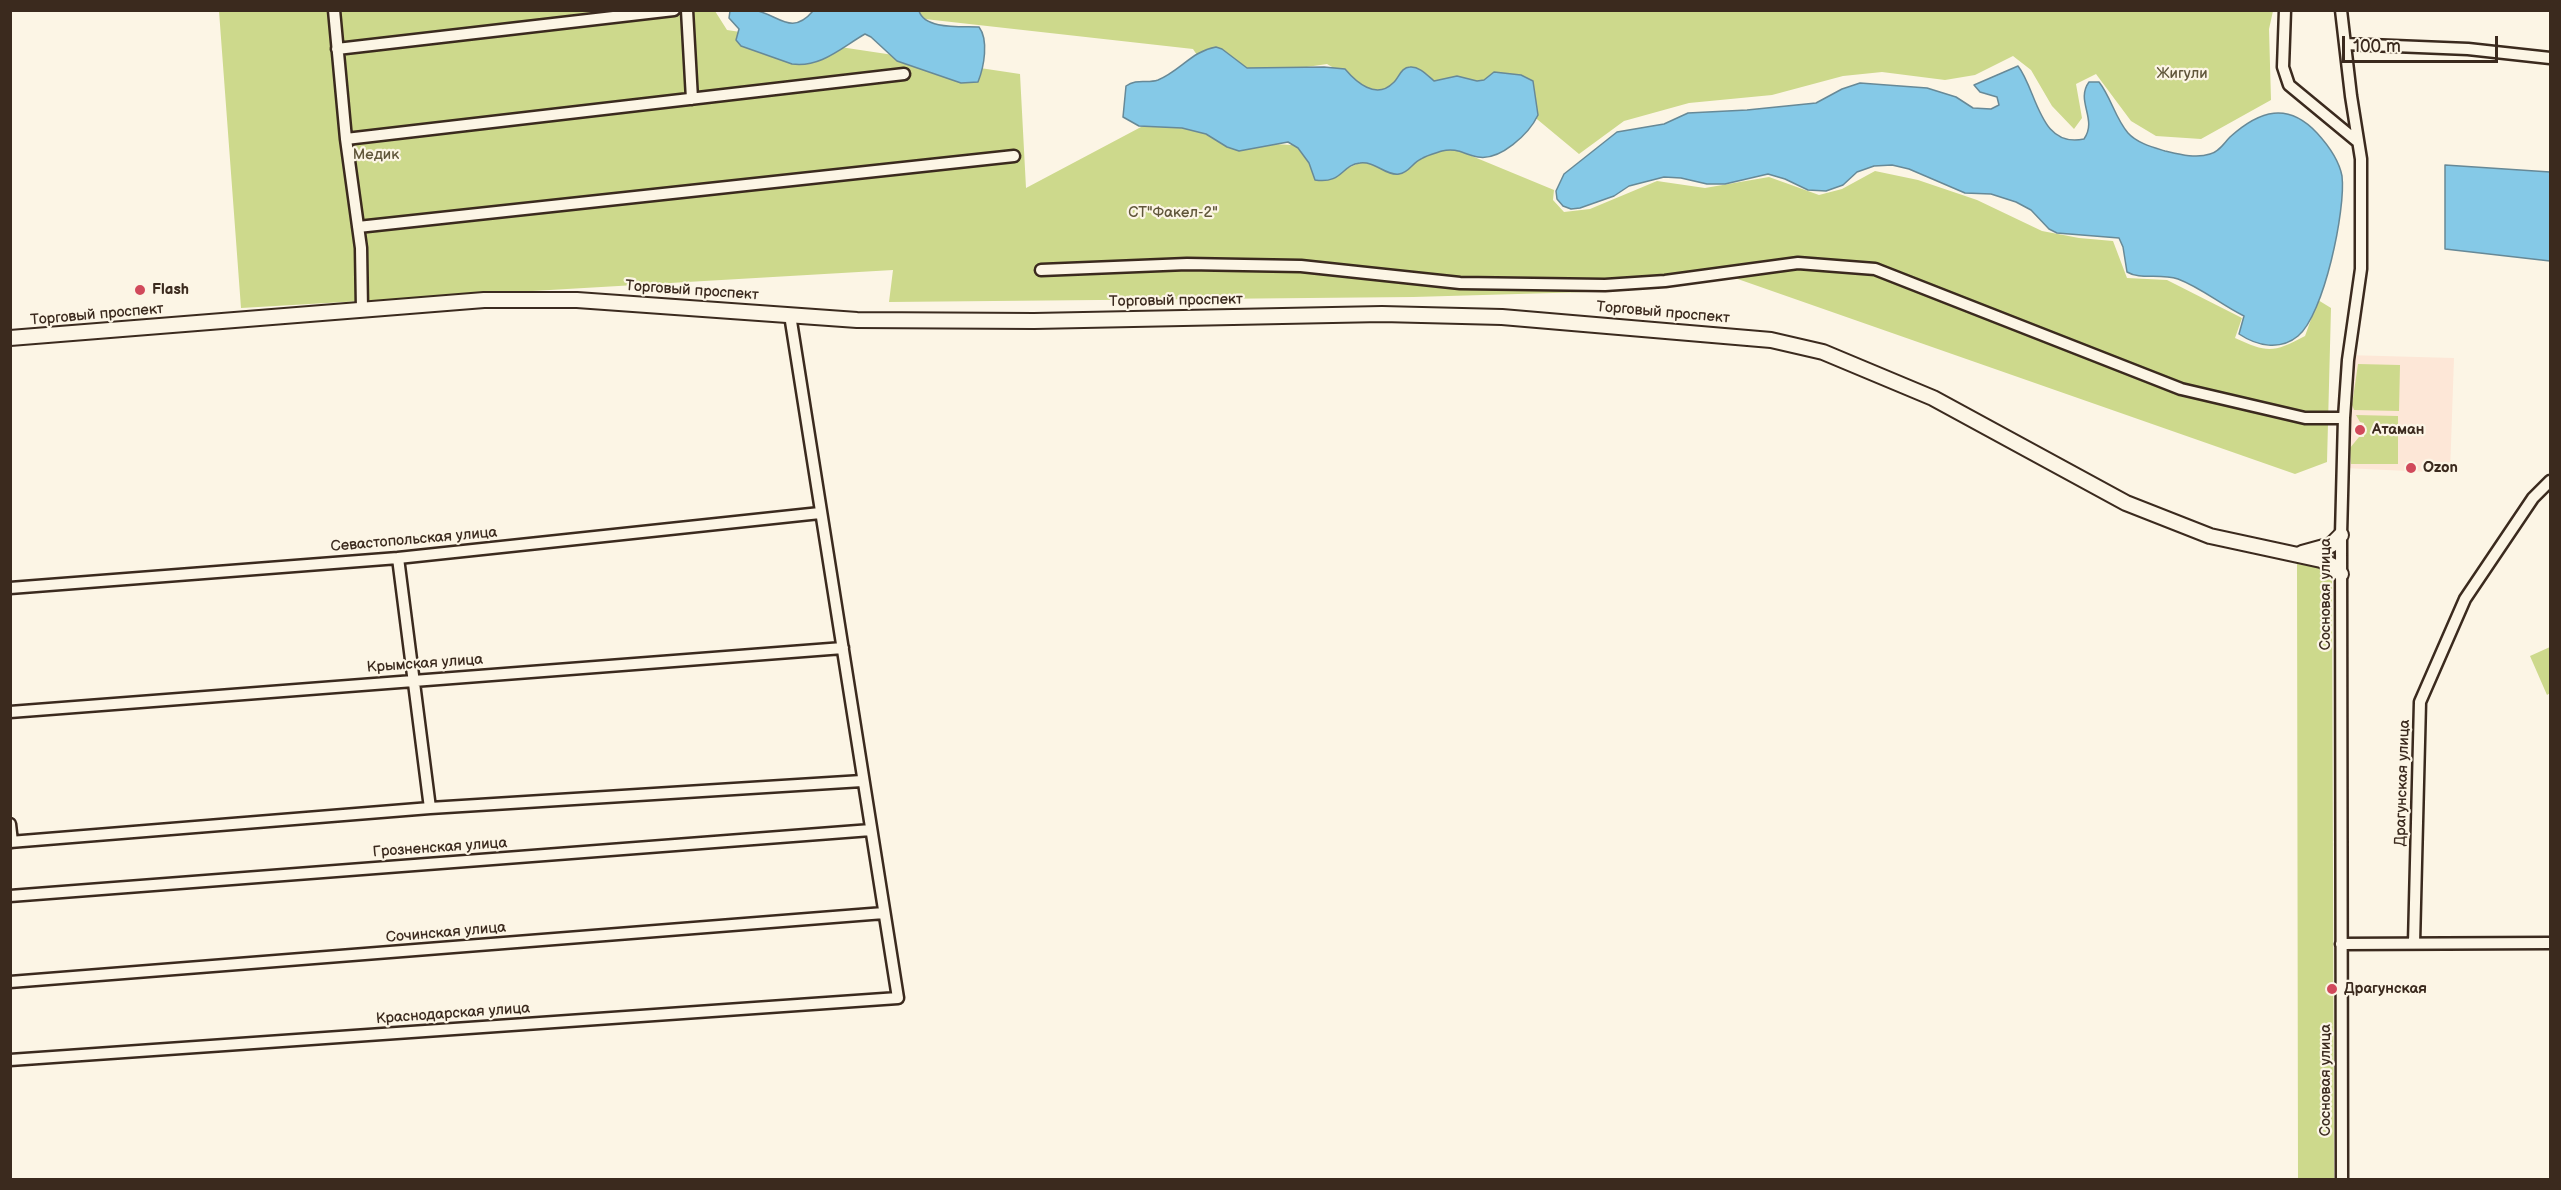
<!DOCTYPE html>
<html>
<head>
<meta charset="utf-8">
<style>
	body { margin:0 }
	#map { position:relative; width:2561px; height:1190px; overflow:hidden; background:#fcf5e5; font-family:"Balsamiq Sans",sans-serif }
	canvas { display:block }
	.frame { position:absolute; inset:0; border:12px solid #3b2a1e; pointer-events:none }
	.scale { position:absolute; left:2342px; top:36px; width:156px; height:27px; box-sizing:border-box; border:3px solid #3b2a1e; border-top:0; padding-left:8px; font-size:18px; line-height:21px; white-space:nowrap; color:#3b2a1e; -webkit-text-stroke:4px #fcf5e5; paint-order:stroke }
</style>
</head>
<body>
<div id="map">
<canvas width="2561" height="1190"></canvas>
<div class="frame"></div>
<div class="scale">100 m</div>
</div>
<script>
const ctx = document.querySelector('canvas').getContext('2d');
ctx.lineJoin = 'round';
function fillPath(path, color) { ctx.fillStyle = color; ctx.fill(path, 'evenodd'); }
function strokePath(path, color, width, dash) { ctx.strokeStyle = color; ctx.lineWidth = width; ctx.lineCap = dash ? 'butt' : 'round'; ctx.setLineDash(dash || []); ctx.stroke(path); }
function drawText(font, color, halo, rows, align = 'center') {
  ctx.font = font + ' "Balsamiq Sans",sans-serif'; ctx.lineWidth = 4.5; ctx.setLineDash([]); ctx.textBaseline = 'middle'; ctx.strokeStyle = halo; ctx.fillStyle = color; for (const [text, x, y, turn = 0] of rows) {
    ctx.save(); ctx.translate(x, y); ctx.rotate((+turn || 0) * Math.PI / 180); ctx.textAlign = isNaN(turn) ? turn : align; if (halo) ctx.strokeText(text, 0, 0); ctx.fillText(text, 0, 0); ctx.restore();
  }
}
fillPath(new Path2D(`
	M 2346,355 L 2454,358 L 2450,473 L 2344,468 Z`), '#fde7d7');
fillPath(new Path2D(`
	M 219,11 L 715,11 L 727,30 L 1020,74 L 1026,188 L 1141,127 L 1165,126 L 1202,126 L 1274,144 L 1309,146 L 1338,173 L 1363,161 L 1433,140 L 1554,190 L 1553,200 L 1564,212 L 1590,209 L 1657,181 L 1705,188 L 1769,177 L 1819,195 L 1842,189 L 1875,171 L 1918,180 L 1977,200 L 2042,231 L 2079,238 L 2113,241 L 2127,278 L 2167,280 L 2242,318 L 2235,338 C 2268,353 2273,353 2305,336 L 2318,300 L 2331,308 L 2327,462 L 2295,474 L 1732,277 L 1623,291 L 1413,297 L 889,302 L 893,270 L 241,308 Z
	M 853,11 L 2273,11 L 2269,29 L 2271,100 L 2201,139 L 2156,136 L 2131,121 L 2096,74 L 2076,84 L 2082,118 L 2074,129 L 2052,106 L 2031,70 L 2013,56 L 1975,75 L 1945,80 L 1882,72 L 1843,76 L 1772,95 L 1689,103 L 1624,121 L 1579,154 L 1532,115 L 1483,83 L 1379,93 L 1359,92 L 1344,74 L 1327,64 L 1293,69 L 1207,70 L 1193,49 Z
	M 2358,364 L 2400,365 L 2399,411 L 2354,410 L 2352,405 Z
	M 2356,415 L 2398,416 L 2398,464 L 2351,464 L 2350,448 L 2359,437 L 2364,437 L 2364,423 L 2360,422 Z
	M 2297,564 L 2332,569 L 2334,1179 L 2298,1179 Z
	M 2550,647 L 2550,693 L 2547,695 L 2530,656 Z`), '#cdd98c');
const water = new Path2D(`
	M 730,11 C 738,10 746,9 754,10 C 778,14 791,37 813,11 L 919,11 C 925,30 962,26 979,27 C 989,40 984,67 978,82 L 961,83 L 897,61 L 871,37 L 865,34 C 842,47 821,68 792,64 L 741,46 L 736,40 L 739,29 L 729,18 Z
	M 1216,47 L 1222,49 L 1247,68 L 1324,67 L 1345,69 C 1356,82 1376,100 1393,83 C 1399,78 1401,67 1410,67 C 1419,66 1427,75 1434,81 L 1457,76 L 1477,81 L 1484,80 L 1494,72 L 1521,75 L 1533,81 L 1538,115 C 1529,134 1500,161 1478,157 C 1465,155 1457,147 1442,151 C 1436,153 1427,155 1421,159 C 1412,163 1409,173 1399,174 C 1386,176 1375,161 1360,163 C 1341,165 1343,184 1315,180 L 1309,163 L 1298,148 L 1288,142 L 1239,151 L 1227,147 L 1206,134 L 1182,128 L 1139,126 L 1123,117 L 1126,86 C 1137,78 1147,84 1158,80 C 1180,71 1192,51 1216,47 Z
	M 2018,66 C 2037,90 2039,149 2084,139 C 2098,119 2075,101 2089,82 L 2099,82 C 2111,97 2115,118 2128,133 C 2137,143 2152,147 2165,151 C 2178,154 2196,159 2210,154 C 2219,152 2224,143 2230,137 C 2260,110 2288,102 2317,133 C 2328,145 2339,160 2342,176 C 2346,209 2324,315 2298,336 C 2280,351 2257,346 2239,334 L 2244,316 C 2221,305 2202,288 2178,279 C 2160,273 2140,280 2127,272 L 2123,247 L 2119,238 L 2057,233 L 2049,229 L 2031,210 L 2016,202 L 1991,194 L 1965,193 L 1909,169 L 1892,165 L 1874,166 L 1857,172 L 1843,185 L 1826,191 L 1808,190 L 1785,179 L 1768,174 L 1725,184 L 1707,184 L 1681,178 L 1664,177 L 1629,186 L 1614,196 L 1580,208 L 1571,209 L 1563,206 L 1557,199 L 1556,191 L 1564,174 L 1617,132 L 1664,124 L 1688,113 L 1747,110 L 1816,103 L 1842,89 L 1860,83 L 1927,88 L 1956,97 L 1973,108 L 1991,109 L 1999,105 L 1997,97 L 1980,92 L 1974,85 Z
	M 2445,165 L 2550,172 L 2550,261 L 2445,249 Z`);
fillPath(water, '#85c9e7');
strokePath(water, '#678997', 1.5);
const minor = new Path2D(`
	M 334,10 L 346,139 L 361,248 L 362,309
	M 687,10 L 692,99
	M 2285,10 L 2283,67 L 2289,85 L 2358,142
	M 2341,10 L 2351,96 L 2361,159 L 2361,269 L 2348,360 L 2344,418 L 2341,535 L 2342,1180
	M 2345,44 L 2468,49 L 2550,58
	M 337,49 L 674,10
	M 346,139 L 904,74
	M 358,227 L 1014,156
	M 1041,270 L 1187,264 L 1301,266 L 1460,283 L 1605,285 L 1665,281 L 1798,263 L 1875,269 L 2181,389 L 2305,418 L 2344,418
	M 398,558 L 430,808
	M 10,588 L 398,558 L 820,513
	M 10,712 L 843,648
	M 10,824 L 12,842
	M 10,842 L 430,808 L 862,781
	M 10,896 L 871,830
	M 2414,943 L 2420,702 L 2465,599 L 2533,498 L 2550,481
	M 2341,944 L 2550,943
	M 10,982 L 884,913
	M 10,1060 L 898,998 L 790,315`);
const tertiary = new Path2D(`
	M 10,338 L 484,300 L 577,300 L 857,320 L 1034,321 L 1382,314 L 1502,317 L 1771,340 L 1823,352 L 1933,398 L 2126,503 L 2210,536 L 2321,560 L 2335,567 L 2341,574
	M 2302,553 L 2331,545 L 2341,535`);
strokePath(minor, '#3b2a1e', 15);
strokePath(tertiary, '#3b2a1e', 18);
strokePath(minor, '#fcf5e5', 10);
strokePath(tertiary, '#fcf5e5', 14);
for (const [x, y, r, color] of [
	[140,290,6,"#d1495b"],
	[2360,430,6,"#d1495b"],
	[2411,468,6,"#d1495b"],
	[2332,989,6,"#d1495b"]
]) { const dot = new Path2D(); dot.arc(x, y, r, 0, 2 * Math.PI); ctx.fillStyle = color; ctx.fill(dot); strokePath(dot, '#fcf5e5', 2); }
drawText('15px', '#60563a', '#fcf5e5', [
	["Жигули",2182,74],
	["Медик",376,155],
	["СТ\"Факел-2\"",1173,213]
]);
drawText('bold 15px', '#3b2a1e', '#fcf5e5', [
	["Flash",152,290],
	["Атаман",2372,430],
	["Ozon",2423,468],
	["Драгунская",2344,989]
], 'left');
drawText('15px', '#3b2a1e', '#fcf5e5', [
	["Торговый проспект",692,291,4],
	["Торговый проспект",1176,301,-1],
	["Торговый проспект",1663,313,5],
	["Торговый проспект",97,315,-5],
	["Севастопольская улица",414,540,-5],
	["Сосновая улица",2326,594,-90],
	["Крымская улица",425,664,-4],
	["Драгунская улица",2403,783,-88],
	["Грозненская улица",440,848,-4],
	["Сочинская улица",446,933,-5],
	["Краснодарская улица",453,1014,-4],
	["Сосновая улица",2326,1080,-90]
]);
</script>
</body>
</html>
